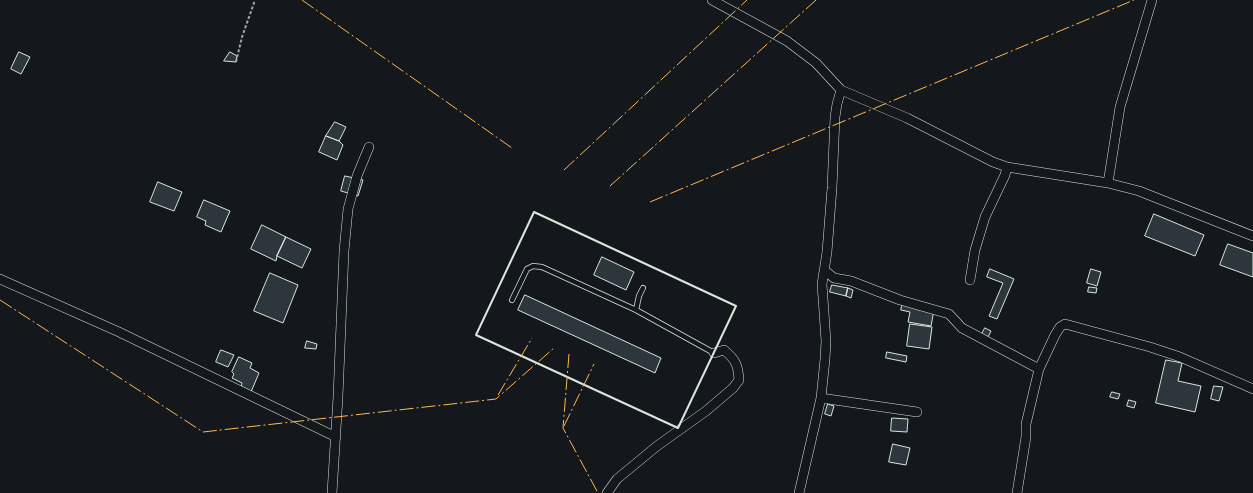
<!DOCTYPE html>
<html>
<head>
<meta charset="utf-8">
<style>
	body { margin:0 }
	canvas { display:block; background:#14181c }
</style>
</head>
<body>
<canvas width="1253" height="493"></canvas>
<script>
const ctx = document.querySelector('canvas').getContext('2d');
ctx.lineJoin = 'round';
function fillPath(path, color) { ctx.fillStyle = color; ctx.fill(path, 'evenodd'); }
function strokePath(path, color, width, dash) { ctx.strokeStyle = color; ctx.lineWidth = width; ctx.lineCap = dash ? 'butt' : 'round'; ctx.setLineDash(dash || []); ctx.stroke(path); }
const building = new Path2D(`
	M 19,52 L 30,57 L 21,74 L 11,69 Z
	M 230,52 L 237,56 L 236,62 L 224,61 Z
	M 335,122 L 346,127 L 339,141 L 326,136 Z
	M 326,136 L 339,141 L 343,145 L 337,160 L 319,152 Z
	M 345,176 L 363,180 L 358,196 L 341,191 Z
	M 158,182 L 182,192 L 174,211 L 150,202 Z
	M 204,200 L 230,211 L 221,232 L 205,225 L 206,221 L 197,217 Z
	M 1154,214 L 1204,235 L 1195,256 L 1145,236 Z
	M 262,225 L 286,237 L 277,256 L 276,261 L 251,249 Z
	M 286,237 L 311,249 L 302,268 L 277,256 Z
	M 1228,244 L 1253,253 L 1253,277 L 1220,265 Z
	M 602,257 L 634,272 L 626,290 L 594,275 Z
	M 990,269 L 1014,279 L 997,319 L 989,316 L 1003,283 L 987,277 Z
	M 1091,269 L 1101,272 L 1097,286 L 1087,283 Z
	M 270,273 L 298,285 L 283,323 L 254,311 Z
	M 832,285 L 848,288 L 846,296 L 830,292 Z
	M 1089,287 L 1097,288 L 1096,293 L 1088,292 Z
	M 848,288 L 853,290 L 851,298 L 846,296 Z
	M 525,295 L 661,358 L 655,373 L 518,310 Z
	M 903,303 L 934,310 L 931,326 L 908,322 L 910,312 L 901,310 Z
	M 910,324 L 932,327 L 929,349 L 907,346 Z
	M 985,328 L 991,331 L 987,339 L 981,336 Z
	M 307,341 L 317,344 L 316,349 L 305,348 Z
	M 221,350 L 234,355 L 228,367 L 216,362 Z
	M 887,352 L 907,356 L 906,362 L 886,358 Z
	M 239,357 L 252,363 L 250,368 L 259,373 L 251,392 L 241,387 L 242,383 L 232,378 L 234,374 L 232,372 Z
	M 1166,360 L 1182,363 L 1178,381 L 1201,386 L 1195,412 L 1156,403 Z
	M 1214,386 L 1223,387 L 1219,401 L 1211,399 Z
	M 1112,392 L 1120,394 L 1118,399 L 1110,397 Z
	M 1129,400 L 1136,402 L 1134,408 L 1127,406 Z
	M 828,404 L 834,406 L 831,416 L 825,414 Z
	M 892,418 L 908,419 L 907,432 L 891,431 Z
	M 893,444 L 910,448 L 906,465 L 889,462 Z`);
fillPath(building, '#2c363c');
strokePath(building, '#d8e6dc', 1);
const lane = new Path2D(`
	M 643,288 L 639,296 L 636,310 L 714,353
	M 512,300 L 527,269 L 533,266 L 542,267 L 636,310`);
const street = new Path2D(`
	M 712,0 L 787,41 L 816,63 L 841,90 L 907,118 L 993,162 L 1007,167 L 1108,183 L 1139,191 L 1253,236
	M 1108,183 L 1120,107 L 1152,0
	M 824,270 L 834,278 L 851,281 L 900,300 L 949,314 L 962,328 L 1039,369
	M 0,279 L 119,332 L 336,437
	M 970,280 L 975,250 L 985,217 L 1005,175 L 1007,167
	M 821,398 L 917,412
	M 332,493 L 338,397 L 344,251 L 348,209 L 357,176 L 369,147
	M 607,493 L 617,479 L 657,446 L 706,411 L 733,388 L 739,380 C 738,365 736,360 724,350 L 714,353
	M 799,493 L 821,398 L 825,359 L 826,341 L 822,284 L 827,252 L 832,188 L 835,117 L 837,104 L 841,90
	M 1017,493 L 1026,437 L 1026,424 L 1039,369 L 1055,335 L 1060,327 L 1065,324 L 1150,347 L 1180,357 L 1253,389`);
strokePath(lane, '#d8e6dc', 6);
strokePath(street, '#d8e6dc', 10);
strokePath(new Path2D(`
	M 236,62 L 242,37 L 255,0`), '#9da8a2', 2, [3, 2]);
strokePath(lane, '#14181c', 4.5);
strokePath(street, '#14181c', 9);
strokePath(new Path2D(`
	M 534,212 L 736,306 L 678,428 L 476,335 Z`), '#d8e6dc', 2);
strokePath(new Path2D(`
	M 302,0 L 512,148
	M 564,170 L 747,0
	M 610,186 L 816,0
	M 650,202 L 1134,0
	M 0,300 L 203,432 L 496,399 L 554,348
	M 569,354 L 563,428 L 598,493
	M 498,395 L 532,338
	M 564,426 L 594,364`), '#ffb74d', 1, [14, 3, 2, 3]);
</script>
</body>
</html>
